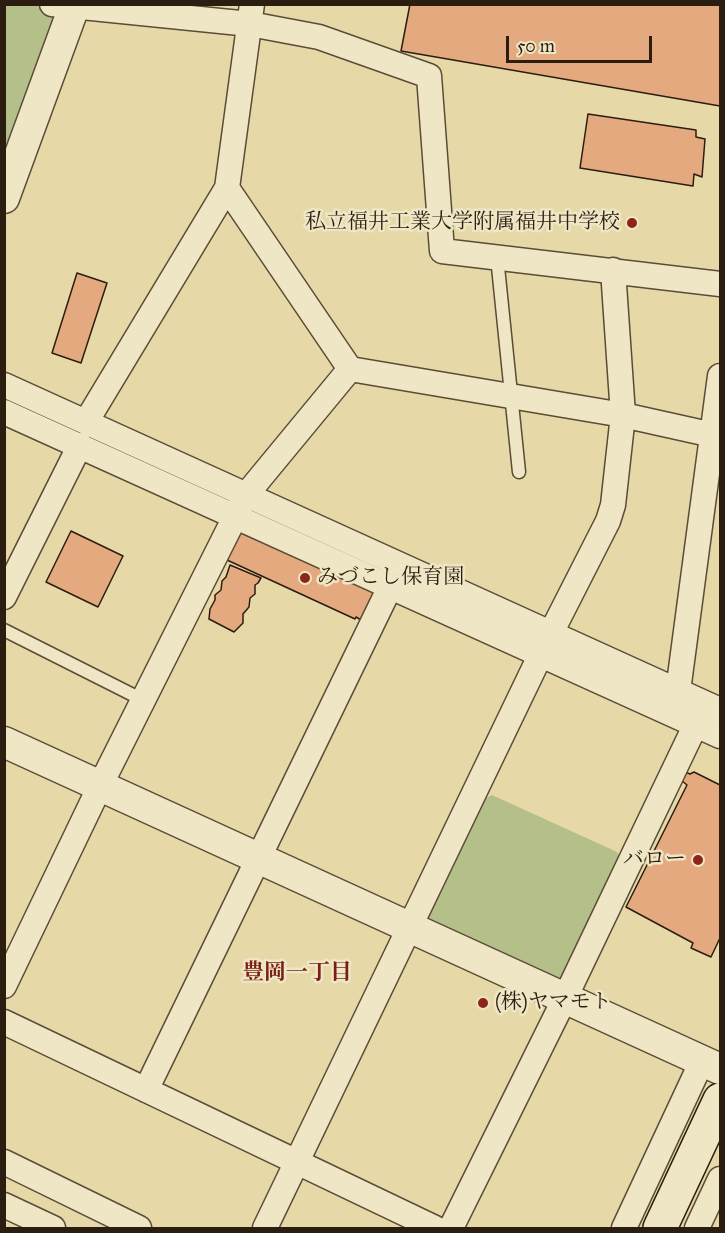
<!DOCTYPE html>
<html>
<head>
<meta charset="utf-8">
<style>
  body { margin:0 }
  #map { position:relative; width:725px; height:1233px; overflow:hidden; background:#e7d8a8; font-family:"IM FELL Great Primer",serif }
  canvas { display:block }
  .frame { position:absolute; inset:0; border:6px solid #2b1e10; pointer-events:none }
  .scale { position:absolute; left:506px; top:36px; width:146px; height:27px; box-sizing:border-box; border:3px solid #2b1e10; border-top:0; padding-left:8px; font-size:18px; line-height:21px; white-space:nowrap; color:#2b1e10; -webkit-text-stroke:4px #efe6c6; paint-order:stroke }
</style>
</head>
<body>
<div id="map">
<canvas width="725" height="1233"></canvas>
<div class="frame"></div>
<div class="scale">50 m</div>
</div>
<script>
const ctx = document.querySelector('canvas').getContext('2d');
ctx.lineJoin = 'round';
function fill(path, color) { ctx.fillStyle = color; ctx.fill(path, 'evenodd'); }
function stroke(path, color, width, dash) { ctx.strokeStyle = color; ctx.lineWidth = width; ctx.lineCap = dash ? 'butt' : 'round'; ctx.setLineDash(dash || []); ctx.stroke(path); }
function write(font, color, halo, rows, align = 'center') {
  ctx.font = font + ' "IM FELL Great Primer","Noto Serif JP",serif'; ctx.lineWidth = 5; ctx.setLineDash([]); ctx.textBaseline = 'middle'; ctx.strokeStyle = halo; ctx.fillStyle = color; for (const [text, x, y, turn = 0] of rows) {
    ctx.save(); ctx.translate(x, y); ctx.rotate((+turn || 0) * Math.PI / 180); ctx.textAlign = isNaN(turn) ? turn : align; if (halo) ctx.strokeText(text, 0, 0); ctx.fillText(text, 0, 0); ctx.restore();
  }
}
fill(new Path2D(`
  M52 4 74 7 5 184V5Z
  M492 795 617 852 622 861 567 977 557 981 429 923 427 915 483 800Z`), '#b4bf89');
const building = new Path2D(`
  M410 4H720V106L401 51Z
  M588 114 696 130V137L705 139 702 177 694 174 693 186 580 168Z
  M77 273 107 283 81 363 52 353Z
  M71 531 123 556 98 607 46 582Z
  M237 531 375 592 361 620 356 617 355 619 227 560 228 550Z
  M230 565 261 578 258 583 255 585V594L250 598 249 607 243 614V623L234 632 209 619 210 609 215 600V595L221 590 222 581 226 577Z
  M685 772 690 774 694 772 720 785V938L711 957 691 948 693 943 626 907 687 785 681 780Z`);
fill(building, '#e4a97e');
stroke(building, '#2b1e10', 1.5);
const service = new Path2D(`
  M497 257 519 472
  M4 630 143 700`);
const minor = new Path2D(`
  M52 4 250 24 319 37 429 76 442 251 720 284
  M227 188 350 369 623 415 713 435
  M4 385 720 710
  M4 412 720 736
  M86 422 227 188 252 4
  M4 597 80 445
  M678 691 720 376
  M4 986 100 786 246 495 350 369
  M4 1022 435 1228
  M146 1090 390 587
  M4 1162 139 1228
  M4 1205 53 1228
  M265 1228 551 633 608 521 613 505 623 415 613 270
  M451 1228 565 998 696 724
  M624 1228 702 1061
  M697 1228 720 1179`);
const tertiary = new Path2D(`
  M4 198 75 4
  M4 742 720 1069`);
const secondary = new Path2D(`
  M660 1228 720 1100`);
stroke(service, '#5a4c36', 15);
stroke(minor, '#5a4c36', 27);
stroke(tertiary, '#5a4c36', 33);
stroke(secondary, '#2b1e10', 36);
stroke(service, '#efe6c6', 12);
stroke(minor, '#efe6c6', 24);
stroke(tertiary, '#efe6c6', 30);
stroke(secondary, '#efe6c6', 33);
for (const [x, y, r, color] of [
  [632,223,6,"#8f2418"],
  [305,578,6,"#8f2418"],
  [698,860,6,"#8f2418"],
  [483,1003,6,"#8f2418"]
]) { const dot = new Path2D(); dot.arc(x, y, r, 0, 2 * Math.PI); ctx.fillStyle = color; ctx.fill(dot); stroke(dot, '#efe6c6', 2); }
write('21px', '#2b1e10', '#efe6c6', [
  ["私立福井工業大学附属福井中学校",620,223],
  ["みづこし保育園",317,578,"left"],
  ["バロー",686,860],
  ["(株)ヤマモト",495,1003,"left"]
], 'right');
write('bold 22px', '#7a1f14', '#efe6c6', [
  ["豊岡一丁目",297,974]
]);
</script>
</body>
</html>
